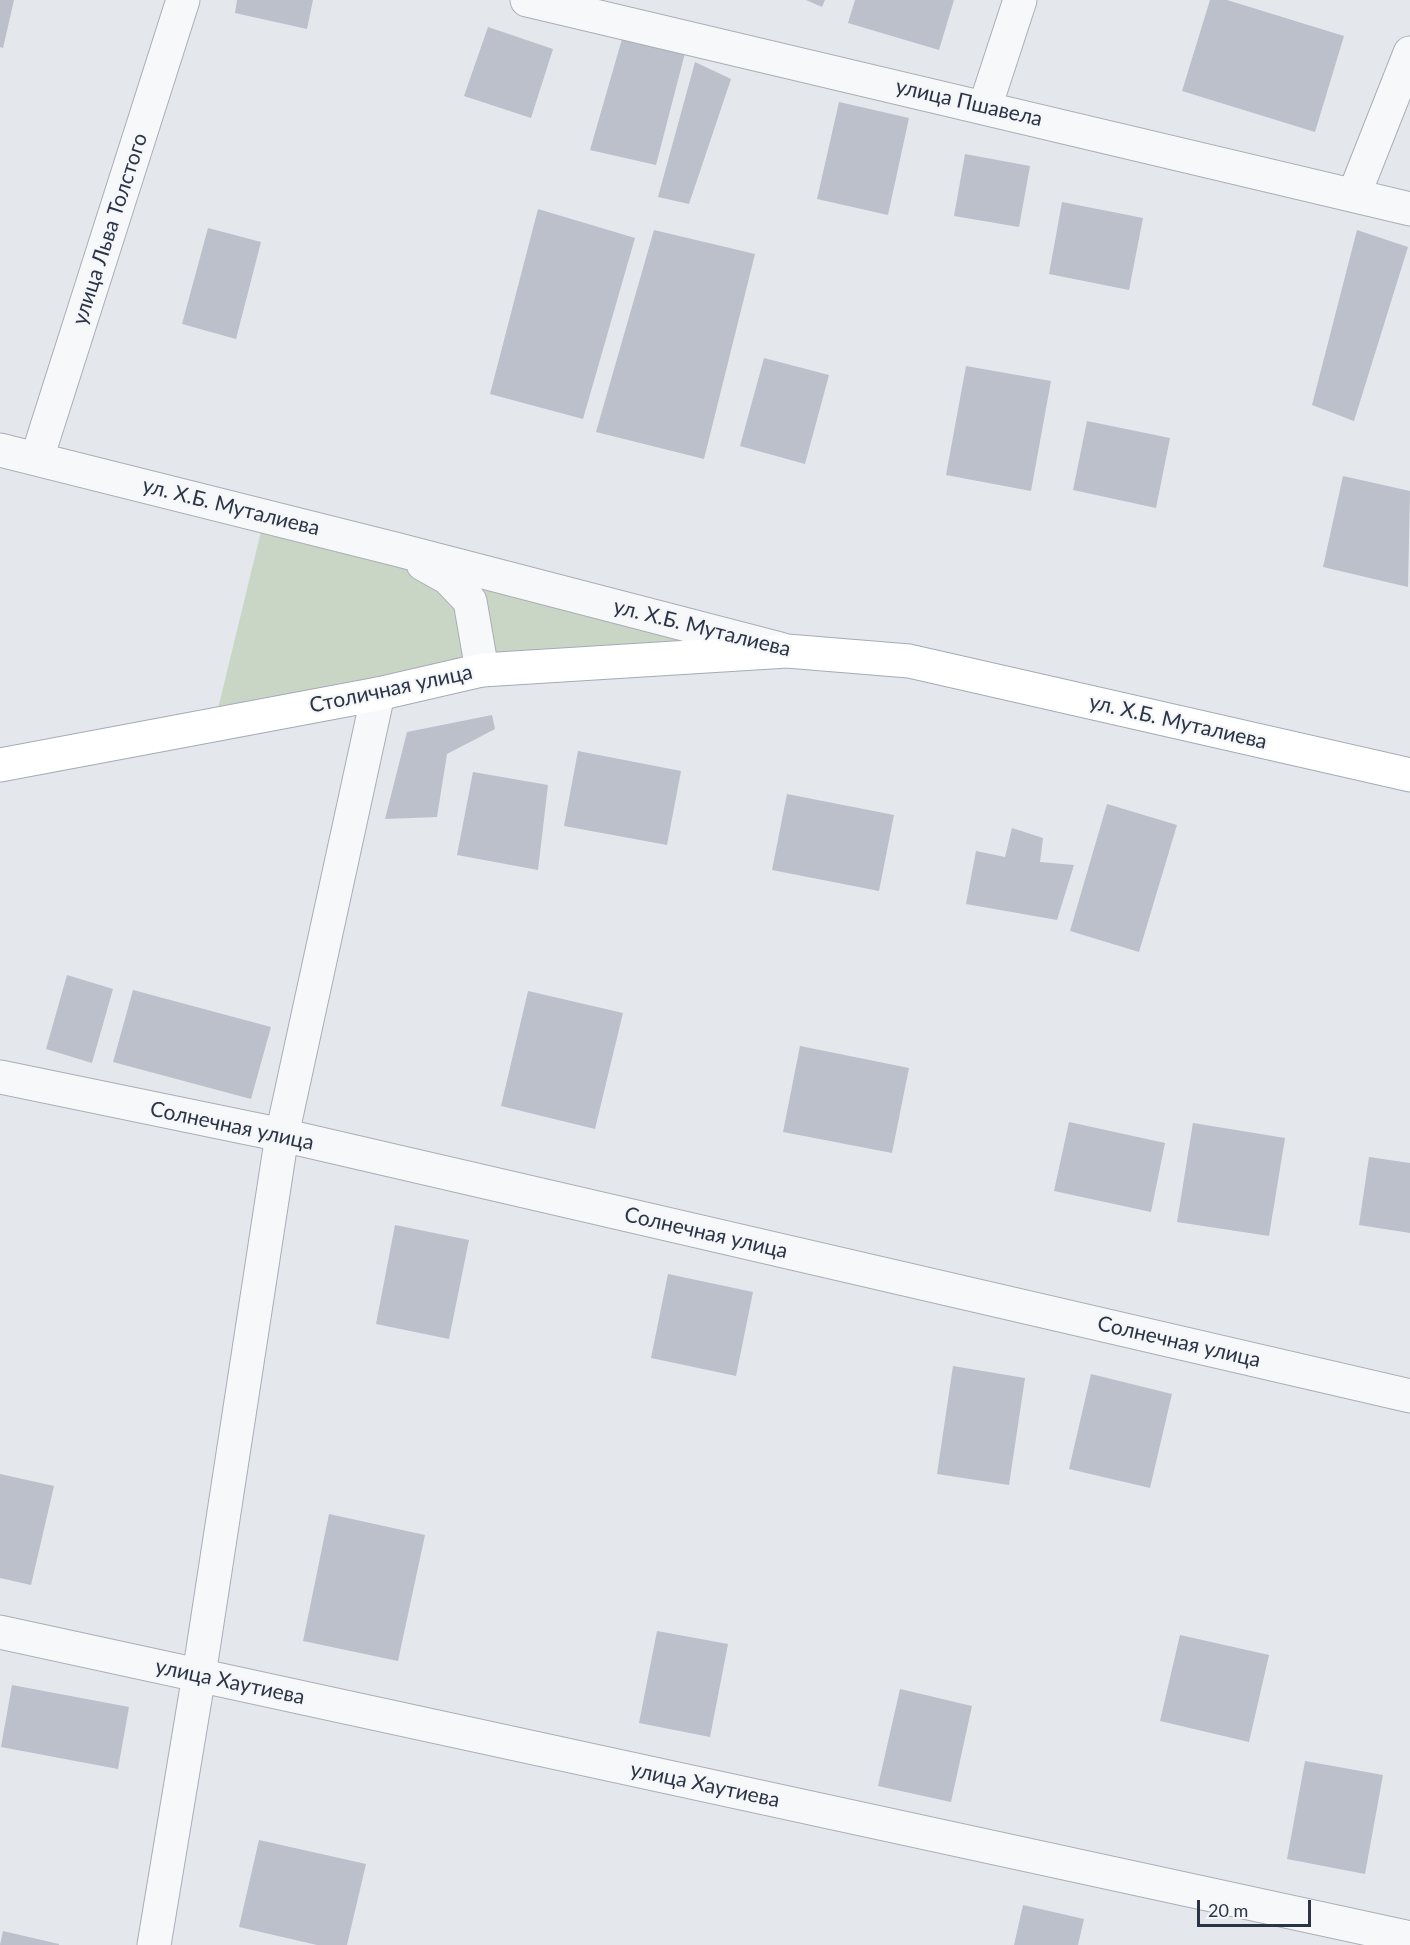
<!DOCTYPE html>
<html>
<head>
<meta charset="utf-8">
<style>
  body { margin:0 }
  #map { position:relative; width:1410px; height:1945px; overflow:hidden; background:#e4e7ec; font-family:Lato,sans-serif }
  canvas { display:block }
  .scale { position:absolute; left:1197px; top:1900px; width:114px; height:27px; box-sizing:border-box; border:3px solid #2b3445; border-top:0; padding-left:8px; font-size:18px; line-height:21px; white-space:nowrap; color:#2b3445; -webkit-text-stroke:4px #f4f6f9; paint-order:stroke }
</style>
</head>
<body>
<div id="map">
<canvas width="1410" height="1945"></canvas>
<div class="scale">20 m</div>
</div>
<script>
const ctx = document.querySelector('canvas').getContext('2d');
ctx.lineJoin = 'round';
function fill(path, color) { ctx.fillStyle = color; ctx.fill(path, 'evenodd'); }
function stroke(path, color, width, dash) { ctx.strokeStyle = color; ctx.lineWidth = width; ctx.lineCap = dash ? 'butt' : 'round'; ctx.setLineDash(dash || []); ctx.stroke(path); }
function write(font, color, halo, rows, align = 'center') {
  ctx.font = font + ' Lato,sans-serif'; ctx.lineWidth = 4.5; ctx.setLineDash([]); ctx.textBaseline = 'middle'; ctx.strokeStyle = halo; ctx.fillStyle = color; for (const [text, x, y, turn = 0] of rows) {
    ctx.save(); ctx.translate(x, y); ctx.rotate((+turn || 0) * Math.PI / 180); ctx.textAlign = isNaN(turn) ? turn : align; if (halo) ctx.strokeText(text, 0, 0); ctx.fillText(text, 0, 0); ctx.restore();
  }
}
fill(new Path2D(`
  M265 515 787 651 481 661 214 725Z`), '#c9d6c5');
fill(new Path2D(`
  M0 0H14L3 48 0 47Z
  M237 0H313L307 29 235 13Z
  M806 0H825L822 7Z
  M855 0H954L939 50 848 23Z
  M1210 0H1227L1344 36 1315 132 1182 91Z
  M488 27 553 49 531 118 464 96Z
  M622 39 685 53 656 165 590 150Z
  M695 62 731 79 689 204 658 197Z
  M839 102 909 118 888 215 817 199Z
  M965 154 1030 166 1019 227 954 216Z
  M1062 202 1143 218 1129 290 1049 274Z
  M538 209 635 238 583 419 490 394Z
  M208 228 261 242 236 339 182 324Z
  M654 230 755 254 704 459 596 432Z
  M1357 230 1408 247 1354 421 1312 405Z
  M764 358 829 375 805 464 740 446Z
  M966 366 1051 381 1031 491 946 475Z
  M1087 421 1170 438 1156 508 1073 490Z
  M1343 476 1410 491 1408 587 1323 567Z
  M492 715 495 729 447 754 437 817 385 819 407 732Z
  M578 751 681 771 667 845 564 826Z
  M473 772 548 785 538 870 457 855Z
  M787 794 894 815 879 891 772 870Z
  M1107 804 1177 825 1139 952 1070 931Z
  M1012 828 1043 838 1040 862 1074 865 1057 920 966 904 976 851 1005 857Z
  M67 975 113 989 92 1063 46 1049Z
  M133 990 271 1027 251 1099 113 1062Z
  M528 991 623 1013 595 1129 501 1106Z
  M800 1046 909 1068 892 1153 783 1132Z
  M1069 1122 1165 1143 1151 1212 1054 1191Z
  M1193 1123 1285 1138 1269 1236 1177 1222Z
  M1369 1157 1410 1163V1233L1359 1225Z
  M395 1225 469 1240 449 1339 376 1324Z
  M668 1274 753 1292 736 1376 651 1358Z
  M953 1366 1025 1378 1009 1485 937 1474Z
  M1091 1374 1172 1394 1150 1488 1069 1469Z
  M0 1474 54 1486 31 1585 0 1578Z
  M329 1514 425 1535 398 1661 303 1641Z
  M657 1631 728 1644 710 1737 639 1723Z
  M1180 1635 1269 1655 1249 1742 1160 1721Z
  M12 1685 129 1707 118 1769 1 1747Z
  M900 1689 972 1706 951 1802 878 1786Z
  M1305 1761 1383 1775 1365 1874 1287 1859Z
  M259 1840 366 1864 347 1945H317L239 1927Z
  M1023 1905 1084 1919 1078 1945H1014Z
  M3 1931 59 1944V1945H0Z`), '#bbc0ca');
const minor = new Path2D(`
  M527 0 1410 209
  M985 107 1020 0
  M1354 195 1410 53
  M37 458 183 0
  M0 1077 282 1135 1410 1396
  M0 1632 1410 1938
  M154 1945 199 1675 282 1135 378 694`);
const tertiary = new Path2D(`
  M0 450 395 549 780 649
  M423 564 448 578 470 601 482 670`);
const primary = new Path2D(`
  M0 765 378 694 482 670 787 651 909 661 1410 775`);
stroke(minor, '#a9aeb7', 35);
stroke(tertiary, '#a9aeb7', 35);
stroke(primary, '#a3abb8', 35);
stroke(minor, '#f7f8fa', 33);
stroke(tertiary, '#f7f8fa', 33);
stroke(primary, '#fff', 33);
write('21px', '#2b3445', '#f4f6f9', [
  ["улица Пшавела",969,103,13],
  ["улица Льва Толстого",110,229,-72],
  ["ул. Х.Б. Муталиева",231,507,14],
  ["ул. Х.Б. Муталиева",702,628,14],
  ["Столичная улица",391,689,-12],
  ["ул. Х.Б. Муталиева",1178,722,13],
  ["Солнечная улица",232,1126,12],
  ["Солнечная улица",706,1233,13],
  ["Солнечная улица",1179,1342,13],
  ["улица Хаутиева",230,1682,12],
  ["улица Хаутиева",705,1785,12]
]);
</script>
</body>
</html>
